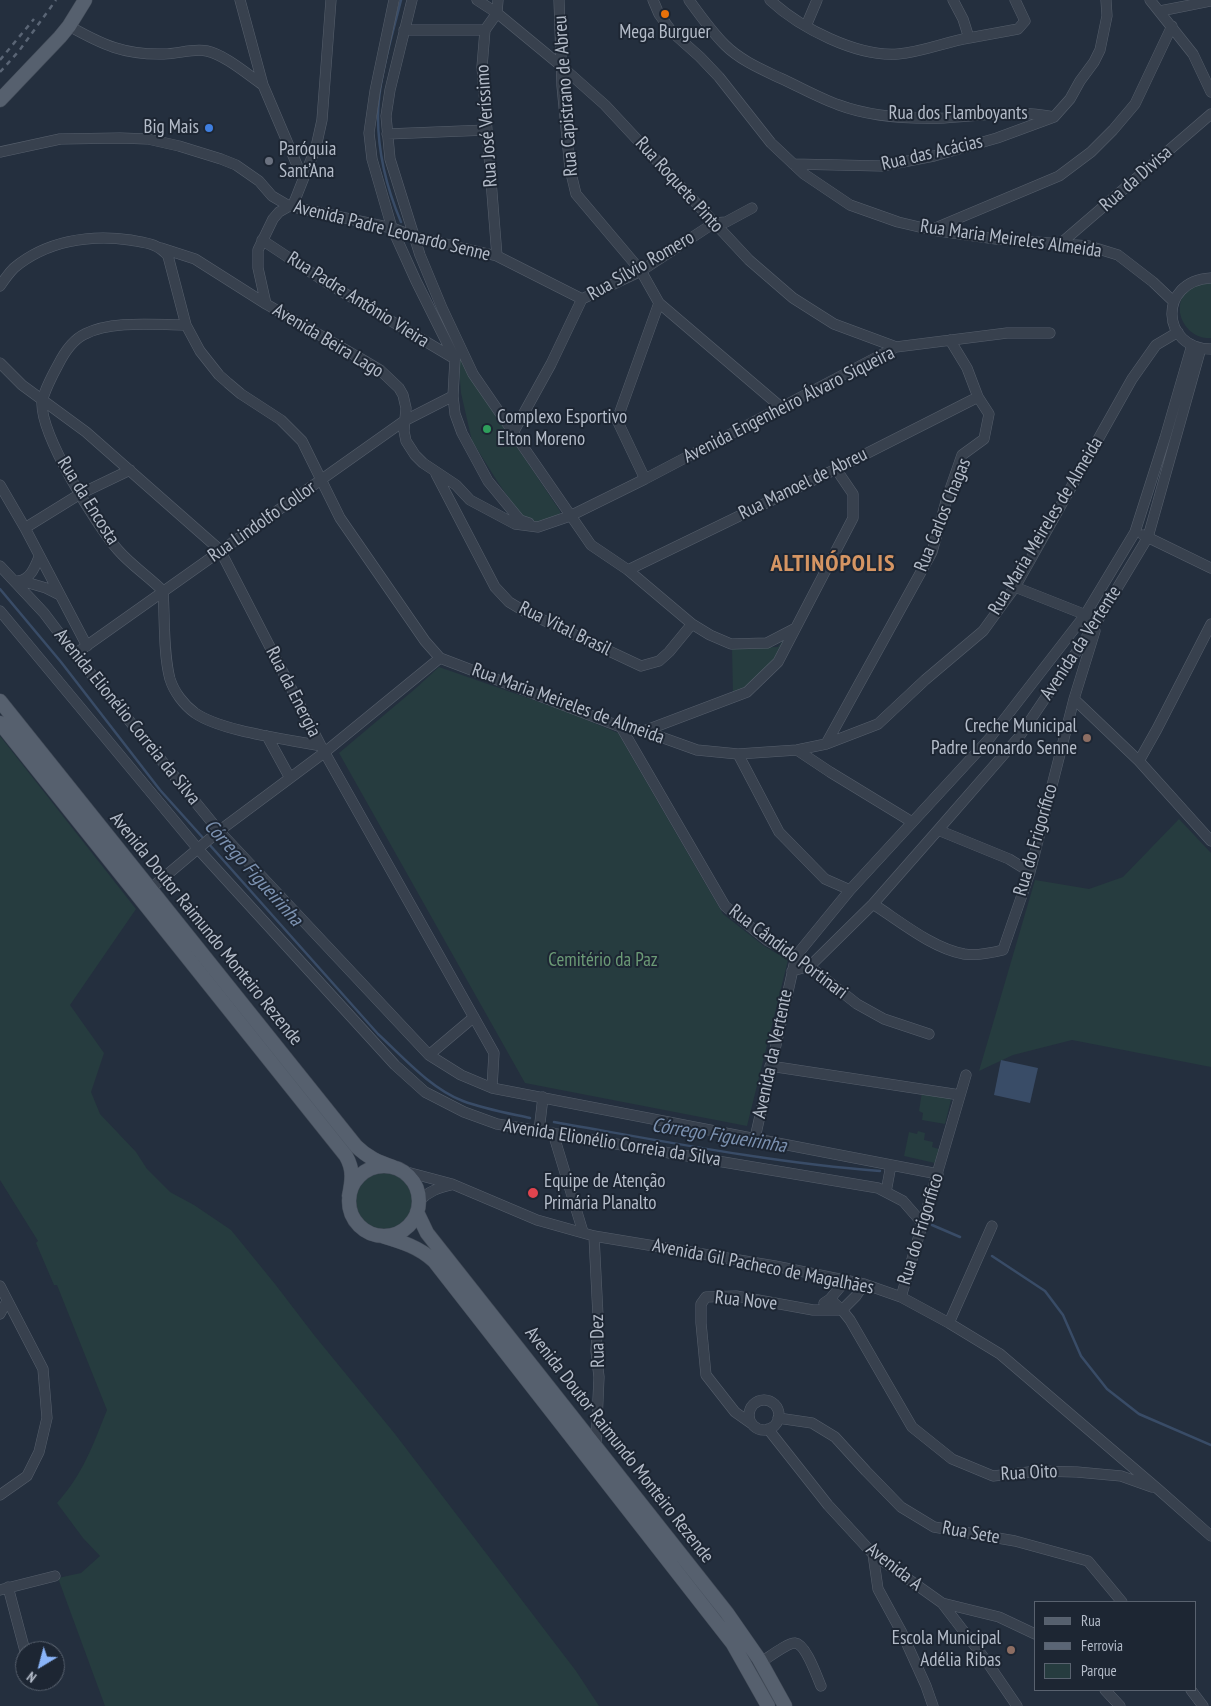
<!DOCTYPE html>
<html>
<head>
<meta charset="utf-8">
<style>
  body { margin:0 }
  #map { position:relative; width:1211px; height:1706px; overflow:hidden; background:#242f3e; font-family:"PT Sans Narrow",sans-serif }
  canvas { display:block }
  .legend { position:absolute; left:1034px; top:1601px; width:162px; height:90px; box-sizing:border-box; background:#1d2633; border:1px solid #59626f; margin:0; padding:6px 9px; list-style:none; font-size:15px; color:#b4bcc9 }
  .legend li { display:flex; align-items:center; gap:10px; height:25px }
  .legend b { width:25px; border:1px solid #59626f }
  .north { position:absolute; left:15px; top:1641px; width:50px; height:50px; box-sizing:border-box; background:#1d2633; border:1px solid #59626f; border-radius:50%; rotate:217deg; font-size:14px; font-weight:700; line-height:20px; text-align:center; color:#b4bcc9 }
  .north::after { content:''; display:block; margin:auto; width:18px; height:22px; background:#8ab4f8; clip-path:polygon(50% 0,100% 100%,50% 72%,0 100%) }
</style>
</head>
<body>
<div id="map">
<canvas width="1211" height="1706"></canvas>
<ul class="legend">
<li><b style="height:6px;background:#56606e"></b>Rua</li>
<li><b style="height:6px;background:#5a6575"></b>Ferrovia</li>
<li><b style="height:14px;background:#263c3f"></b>Parque</li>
</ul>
<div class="north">N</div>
</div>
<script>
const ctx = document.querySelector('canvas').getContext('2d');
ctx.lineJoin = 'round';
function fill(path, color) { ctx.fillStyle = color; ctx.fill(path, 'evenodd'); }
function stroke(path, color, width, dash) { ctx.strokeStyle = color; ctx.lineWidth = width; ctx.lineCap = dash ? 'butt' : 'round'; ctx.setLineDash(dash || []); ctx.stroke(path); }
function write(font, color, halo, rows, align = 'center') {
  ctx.font = font + ' "PT Sans Narrow",sans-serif'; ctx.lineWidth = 4; ctx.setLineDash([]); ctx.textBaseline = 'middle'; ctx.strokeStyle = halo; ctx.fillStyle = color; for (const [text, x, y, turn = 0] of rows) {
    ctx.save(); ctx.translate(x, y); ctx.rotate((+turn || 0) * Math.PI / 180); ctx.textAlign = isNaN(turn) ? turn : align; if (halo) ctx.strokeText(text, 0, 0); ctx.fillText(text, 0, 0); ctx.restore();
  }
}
fill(new Path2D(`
  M1211 283V338C1184 340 1167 303 1192 287 1197 284 1205 284 1211 283Z
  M458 355 470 377 560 511V515L536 523 523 518 499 484 472 441 461 393Z
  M785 638 775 661 745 688 733 695 732 648 778 647Z
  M439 667 565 711 618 733 723 914 764 946 788 960 747 1126 525 1083 339 753 415 689Z
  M0 736 136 909 70 1005 104 1053 91 1092 100 1114 136 1152 147 1169 170 1192 194 1205 231 1230 275 1284 314 1335 395 1434 576 1671 599 1706H105L58 1578 81 1573 100 1556 83 1538 57 1503C83 1474 93 1445 107 1410L57 1285H54L36 1243 38 1241 0 1180Z
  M1179 819 1211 853V1067L1072 1040 1013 1055 979 1071 1035 880 1089 889 1123 877Z
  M922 1092 952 1096 945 1124 922 1120 923 1113 919 1111Z
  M918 1131 925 1133 924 1140 933 1142 932 1147 939 1149 935 1163 904 1156 909 1132 917 1134Z
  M353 1201a31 31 0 1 1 62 0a31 31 0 1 1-62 0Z`), '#263c3f');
fill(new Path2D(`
  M1001 1060 1038 1068 1030 1103 994 1095Z`), '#394c67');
stroke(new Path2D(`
  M401 222C387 189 378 154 378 117 378 79 392 37 401 0
  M0 589 61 662 160 790 204 839
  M208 843 378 1034C403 1057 431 1089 463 1101 484 1109 507 1113 530 1118
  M554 1122C663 1141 771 1163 880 1171
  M932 1225 960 1237
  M992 1256 1045 1291 1063 1315 1081 1356 1107 1389 1139 1414 1211 1445`), '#394c67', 2.5);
const minor = new Path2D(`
  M240 0 263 85 303 179
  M331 0 322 120 316 147 295 200 293 204 279 212 273 219 258 250V268L266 304 365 361 380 370 399 388 403 395 406 408 404 431 406 441 415 455 423 463 456 485 470 500 515 524 538 527 570 516 645 479 896 347 1007 333H1050
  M394 0 375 91 369 133 372 159 392 228 416 281 455 359 453 396 455 414 462 433 488 481 520 520 529 523
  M412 0 390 90 386 116 390 159 420 255 442 308 473 374 591 545 628 570 692 624 710 635 731 644 767 643 794 629
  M477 0 497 13 560 65 605 105 749 260 793 298 834 324 896 347
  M559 0 562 86 570 169 576 194 641 271 659 303 782 408
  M653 0 659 14 672 32 700 57 719 77 771 143 804 174 850 205 898 222 932 230 996 239 1089 246 1118 255 1153 282 1174 302
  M689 0C699 14 713 33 725 45 740 60 761 69 780 78 800 87 819 98 839 105 871 117 910 119 944 118 981 116 1017 109 1054 117
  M770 0C800 28 857 57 898 54 923 52 945 42 969 38L963 19 953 0
  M1150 0 1193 54 1211 92
  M1160 11 1211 1
  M69 26C103 45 124 55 164 54 178 54 193 48 207 51 225 55 247 74 263 85
  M806 26 817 0
  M404 30H485
  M969 38 1018 29 1025 21 1015 0
  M387 134 487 130
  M0 152 60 139 120 138 148 139 179 146 221 159 236 165 259 181 272 196 289 206 392 228 416 237 497 256 582 299
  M793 164 882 166 934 156 997 138 1054 117 1070 99 1080 81 1094 62 1100 50 1107 16 1106 0
  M933 229 1059 176 1091 152 1113 130 1135 104 1172 26
  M262 240 324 281 455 359
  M1060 244 1211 114
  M161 248 195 259 266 304
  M497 256 482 67 485 30 497 13 498 0
  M1211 278C1157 281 1161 349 1211 349
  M0 286C4 280 9 273 14 268 46 241 90 234 130 240 146 243 157 243 168 256L186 325 200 351 219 375 228 383 241 394 281 420 302 441 340 518 425 641 440 658 621 727 644 731 697 750 738 754 797 750 826 744 878 724 925 680 983 631 1015 587 1132 379 1156 345 1178 332
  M186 325C156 325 112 320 85 334 72 340 64 353 58 365 53 374 43 394 42 403 41 436 96 525 118 550 131 565 149 577 163 591 165 618 163 653 170 679 174 692 184 705 195 713 223 732 287 739 321 746
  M0 363 22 385 86 432 220 550 321 746 494 1053 492 1088
  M514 431 551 364 582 299 641 271 714 223 726 222 752 208
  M436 474 495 587 509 602 524 611 641 666 659 661 669 652 692 624
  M645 479 617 420 659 303
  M0 485 25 528 87 646
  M25 528 80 494 130 470
  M1143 535 1211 568
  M0 566 44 613 75 654 219 831 429 1055 461 1075 492 1088 938 1174
  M628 570 836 469 978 397
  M18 581C30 580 35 567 39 557
  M22 581 46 588 60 595
  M1015 587 1091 617
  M0 611 198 849 395 1065 425 1092 464 1112 497 1124 878 1188 903 1201 923 1224
  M75 654 404 421 453 396
  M1074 699 1139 761 1211 841
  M621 727 725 906 768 941 796 956 857 1004 884 1019 929 1034
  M644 731 747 692 778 662 853 518V494L836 469
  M267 736 290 778
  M826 744 932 552 947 498 962 455 984 439 989 414 978 397 967 368 950 340
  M797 750 830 772 912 822
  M738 754 779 832 825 879 850 890
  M1139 761 1157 729 1211 624
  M938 830 1009 859 1030 872
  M150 889 219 831 325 752 440 658
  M873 904C901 922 932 948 964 954 977 956 991 953 1003 950L1030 872 1074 699 1095 631
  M792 971 810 966 873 904 938 830 1019 737 1098 620 1148 537 1201 348
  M429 1055 474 1017
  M770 1066 960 1095
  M539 1131 543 1097
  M553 1133 583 1232
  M755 1138 796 956 850 890 989 739 1085 615 1135 532 1165 438 1192 345
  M403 1171 452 1184 537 1220 594 1236 775 1266 864 1284 901 1297 949 1323 1000 1354 1159 1490 1211 1536
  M886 1192 891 1165
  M419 1201C429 1191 438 1188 451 1185
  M594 1236 598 1316 596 1351 599 1377 596 1445
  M0 1286 43 1369 47 1418 39 1452 27 1476 0 1495
  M901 1297 966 1075
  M830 1299 842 1310 850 1320 912 1427 952 1459 993 1476 1038 1471 1077 1472 1121 1476 1152 1487
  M824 1303 830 1299 846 1280
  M0 1314 7 1301
  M949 1323 992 1226
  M749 1415a15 15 0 1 1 30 0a15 15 0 1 1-30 0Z
  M778 1418 812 1423 835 1437 866 1471 901 1507 934 1527 1015 1541 1088 1561 1122 1602
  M752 1424 735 1412 706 1375 701 1323V1304L706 1297 736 1296 813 1310H842L856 1296 864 1284
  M768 1429 828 1505 873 1554 942 1603 985 1659 1017 1706
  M873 1554 878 1589 902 1633 926 1686 933 1706
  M8 1587 25 1651
  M0 1590 55 1576
  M942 1603 999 1617 1035 1634
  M761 1662C768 1658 787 1643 795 1643 806 1644 817 1677 821 1686
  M1105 1690 1120 1706
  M1191 1690 1203 1706`);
const major = new Path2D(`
  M0 100 60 37 69 26 85 0
  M0 701 356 1146C367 1157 378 1162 393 1167
  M0 723 346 1156C354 1170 352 1181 349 1196
  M349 1201a35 35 0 1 1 70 0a35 35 0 1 1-70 0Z
  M417 1212 427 1233 727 1613 759 1659 785 1706
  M382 1236C402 1242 419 1247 434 1261L733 1644 768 1706`);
stroke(minor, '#565f6c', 11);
stroke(major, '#414a57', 15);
stroke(minor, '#38414e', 10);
stroke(major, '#56606e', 14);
stroke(new Path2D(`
  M0 60 34 19
  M0 72 19 51 56 0`), '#5a6575', 2.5, [5, 5]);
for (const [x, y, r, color] of [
  [665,14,5,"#e8710a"],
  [209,128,5,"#3f7fe0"],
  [269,161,5,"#6b7280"],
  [487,429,5,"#2e9e5b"],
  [1087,738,5,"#8d6e63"],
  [533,1193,6,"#e0444e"],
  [1011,1650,5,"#8d6e63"]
]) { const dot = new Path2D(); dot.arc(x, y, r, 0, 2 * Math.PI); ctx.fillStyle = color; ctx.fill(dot); stroke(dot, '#1d2633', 2); }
write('19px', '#b4bcc9', '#1d2633', [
  ["Mega Burguer",665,33,"center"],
  ["Big Mais",199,128],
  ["Paróquia",279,150,"left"],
  ["Sant’Ana",279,172,"left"],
  ["Complexo Esportivo",497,418,"left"],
  ["Elton Moreno",497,440,"left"],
  ["Creche Municipal",1077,727],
  ["Padre Leonardo Senne",1077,749],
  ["Equipe de Atenção",544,1182,"left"],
  ["Primária Planalto",544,1204,"left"],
  ["Escola Municipal",1001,1639],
  ["Adélia Ribas",1001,1661]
], 'right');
write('19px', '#b4bcc9', '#1d2633', [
  ["Rua Capistrano de Abreu",566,96,-94],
  ["Rua dos Flamboyants",958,114],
  ["Rua José Veríssimo",487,126,-94],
  ["Rua das Acácias",932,153,-13],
  ["Rua da Divisa",1136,179,-41],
  ["Rua Roquete Pinto",679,185,48],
  ["Avenida Padre Leonardo Senne",392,231,14],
  ["Rua Maria Meireles Almeida",1011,239,8],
  ["Rua Sílvio Romero",641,266,-30],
  ["Rua Padre Antônio Vieira",358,300,32],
  ["Avenida Beira Lago",328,341,31],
  ["Avenida Engenheiro Álvaro Siqueira",789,405,-27],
  ["Rua Manoel de Abreu",803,484,-26],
  ["Rua da Encosta",88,501,58],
  ["Rua Carlos Chagas",943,515,-68],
  ["Rua Lindolfo Collor",262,522,-35],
  ["Rua Maria Meireles de Almeida",1046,526,-59],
  ["Rua Vital Brasil",565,629,26],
  ["Avenida da Vertente",1081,643,-57],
  ["Rua da Energia",293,692,63],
  ["Rua Maria Meireles de Almeida",568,704,20],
  ["Avenida Elionélio Correia da Silva",127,717,51],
  ["Rua do Frigorífico",1036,840,-74],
  ["Avenida Doutor Raimundo Monteiro Rezende",206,929,51],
  ["Rua Cândido Portinari",788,952,37],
  ["Avenida da Vertente",773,1054,-78],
  ["Avenida Elionélio Correia da Silva",612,1143,9],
  ["Rua do Frigorífico",921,1229,-73],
  ["Avenida Gil Pacheco de Magalhães",763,1267,11],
  ["Rua Nove",746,1301,6],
  ["Rua Dez",598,1341,-91],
  ["Avenida Doutor Raimundo Monteiro Rezende",619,1445,52],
  ["Rua Oito",1029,1473,-3],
  ["Rua Sete",971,1533,10],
  ["Avenida A",894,1567,38]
]);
write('19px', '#6b9a76', '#1d2633', [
  ["Cemitério da Paz",603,961]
]);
write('italic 20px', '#7c92b1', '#1d2633', [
  ["Córrego Figueirinha",253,873,48],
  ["Córrego Figueirinha",719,1136,9]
]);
ctx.letterSpacing = '1px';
write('bold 24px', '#d59563', '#1d2633', [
  ["ALTINÓPOLIS",833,564]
]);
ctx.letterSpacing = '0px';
</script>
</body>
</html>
